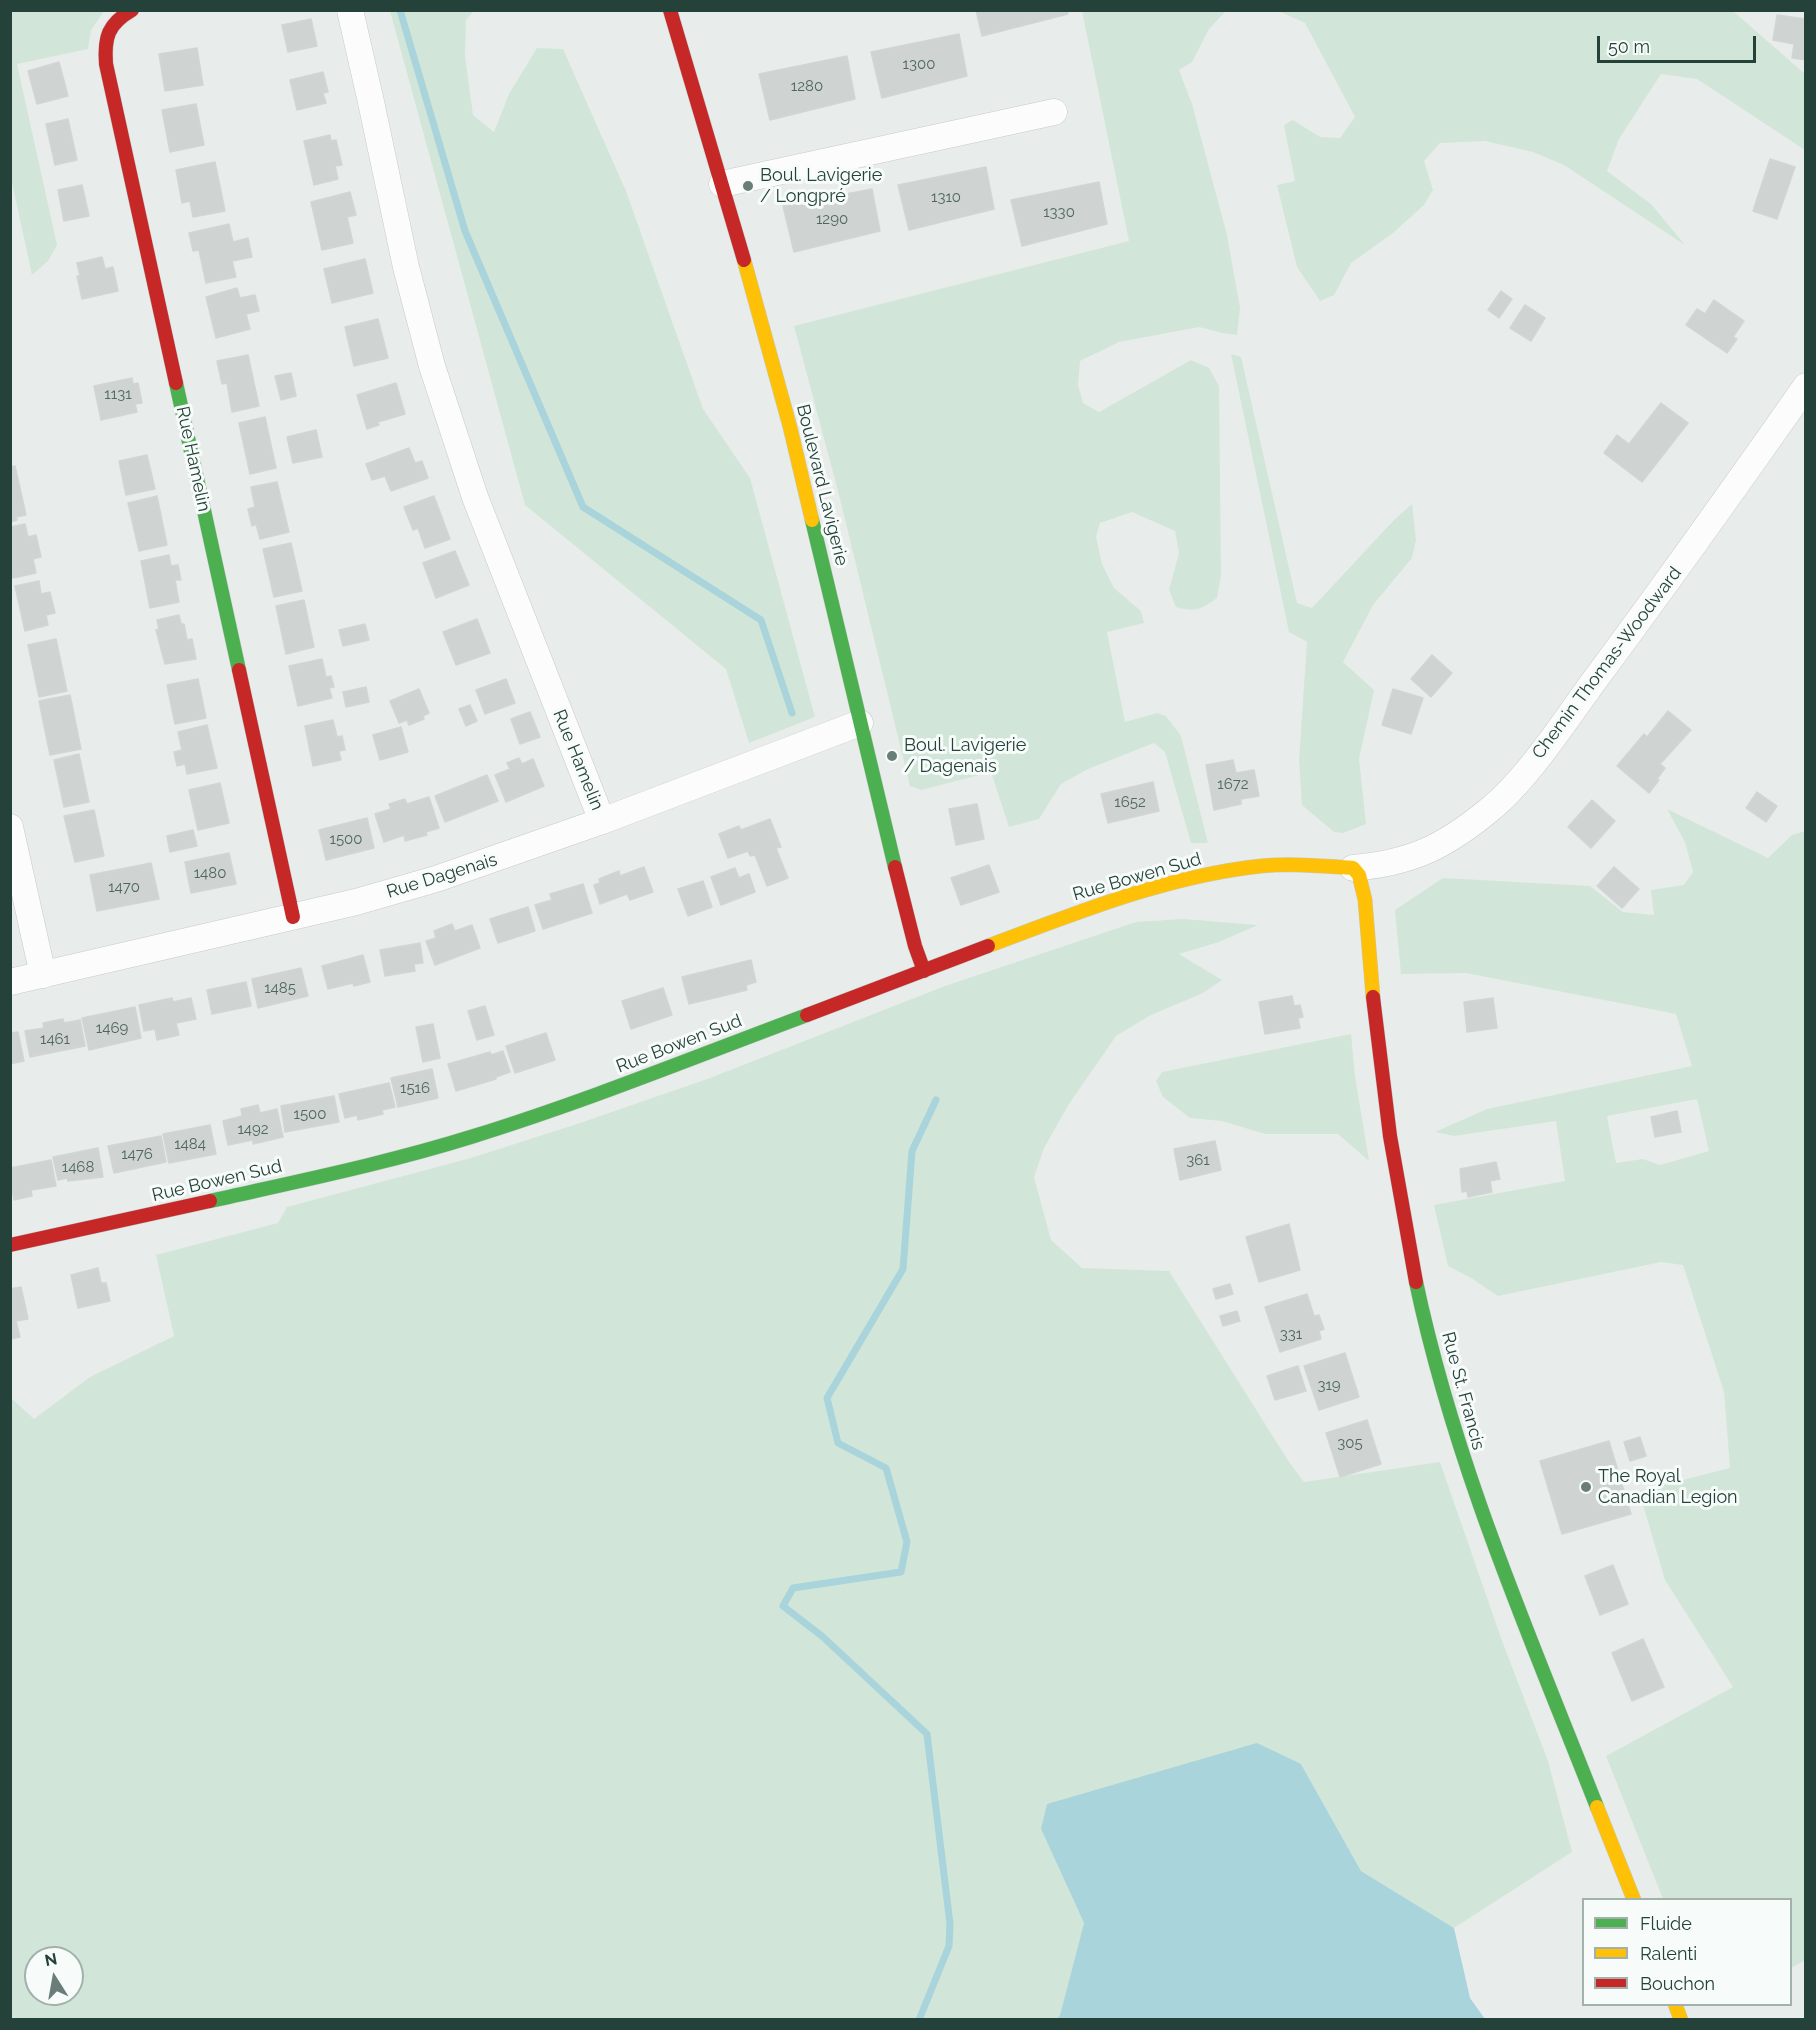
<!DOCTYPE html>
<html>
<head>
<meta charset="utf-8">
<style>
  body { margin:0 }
  #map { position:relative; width:1816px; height:2030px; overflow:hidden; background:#e8edeb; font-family:Raleway,sans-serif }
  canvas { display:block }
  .frame { position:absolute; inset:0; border:12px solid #24423a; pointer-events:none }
  .legend { position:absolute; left:1582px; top:1898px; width:210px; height:108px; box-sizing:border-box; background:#f7fbf9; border:2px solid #a3b1ad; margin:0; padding:8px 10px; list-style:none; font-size:18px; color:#24423a }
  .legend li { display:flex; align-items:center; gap:12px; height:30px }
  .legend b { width:30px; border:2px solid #a3b1ad }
  .north { position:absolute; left:24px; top:1946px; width:60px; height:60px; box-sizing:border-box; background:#f7fbf9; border:2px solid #a3b1ad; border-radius:50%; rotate:349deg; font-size:16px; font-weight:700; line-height:24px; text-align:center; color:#24423a }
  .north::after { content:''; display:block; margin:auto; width:21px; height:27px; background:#697e78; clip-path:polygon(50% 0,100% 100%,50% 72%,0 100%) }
  .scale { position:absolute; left:1597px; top:36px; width:159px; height:27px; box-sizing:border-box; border:3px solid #24423a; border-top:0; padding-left:8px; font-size:18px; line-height:21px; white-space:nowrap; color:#24423a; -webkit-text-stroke:4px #f7fbf9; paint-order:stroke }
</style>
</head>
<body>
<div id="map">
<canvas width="1816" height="2030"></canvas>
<div class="frame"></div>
<ul class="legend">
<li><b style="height:8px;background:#4caf50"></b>Fluide</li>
<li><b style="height:8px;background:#ffc107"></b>Ralenti</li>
<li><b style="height:8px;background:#c62828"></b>Bouchon</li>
</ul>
<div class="north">N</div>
<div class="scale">50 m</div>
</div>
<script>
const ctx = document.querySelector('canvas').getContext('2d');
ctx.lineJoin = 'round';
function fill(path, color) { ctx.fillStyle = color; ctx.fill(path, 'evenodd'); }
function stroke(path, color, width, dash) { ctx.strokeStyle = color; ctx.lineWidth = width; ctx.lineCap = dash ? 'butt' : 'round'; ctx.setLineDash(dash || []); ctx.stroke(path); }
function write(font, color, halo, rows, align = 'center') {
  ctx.font = font + ' Raleway,sans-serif'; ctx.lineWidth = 6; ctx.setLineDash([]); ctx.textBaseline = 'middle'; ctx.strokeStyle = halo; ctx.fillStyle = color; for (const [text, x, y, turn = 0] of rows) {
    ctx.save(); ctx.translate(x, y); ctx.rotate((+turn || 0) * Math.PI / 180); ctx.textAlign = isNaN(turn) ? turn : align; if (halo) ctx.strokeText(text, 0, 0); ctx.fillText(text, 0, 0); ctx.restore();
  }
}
fill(new Path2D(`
  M10 11H104L91 30 88 49 17 64 57 245 48 261 32 275 11 178Z
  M390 11H474L466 20 465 56 473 115 494 132 509 94 537 48 563 49 626 191 703 409 750 478 815 717 749 743 726 669 525 505Z
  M1082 11H1226L1209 29 1192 62 1179 70 1192 104 1227 235 1240 308 1237 335 1222 333 1199 327 1119 342 1080 361 1078 385 1083 403 1099 412 1191 360 1209 368 1219 386 1221 576 1217 598C1201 609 1196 613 1176 607L1169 590 1179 553 1175 531 1132 512 1100 523 1096 537 1102 564 1114 588 1141 611 1144 623 1107 632 1125 722 1157 713 1166 716 1181 736 1208 843H1191L1165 752 1154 743 1088 769 1061 784 1039 819 1009 827 991 772 921 790 910 786 838 491 794 326 1129 241Z
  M1279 11H1733L1805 74V150L1697 79 1661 74 1619 139 1607 171 1652 205 1685 245 1564 165 1533 152 1485 141 1440 143 1424 161 1433 190 1424 205 1393 233 1351 263 1334 295 1320 301 1297 267 1277 185 1295 181 1284 125 1293 120 1320 137 1340 138 1355 117 1305 23Z
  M1231 354 1241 357 1297 603 1312 608 1394 520 1412 504 1416 540 1412 558 1373 605 1343 662 1374 690 1359 759 1366 824 1343 833 1334 832 1302 805 1299 760 1307 642 1289 632Z
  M1667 809 1768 858 1792 835 1805 831 1806 1960 1791 1968 1790 1900 1663 1899 1606 1756 1733 1687 1665 1580 1639 1491 1730 1468 1724 1392 1683 1265 1661 1262 1498 1296 1471 1278 1448 1266 1434 1205 1565 1181 1556 1121 1454 1136 1435 1132 1487 1109 1692 1066 1676 1014 1466 973 1401 974 1395 910 1443 878 1590 886 1623 912 1654 915 1651 890 1684 885 1693 872 1685 842ZM1697 1099 1709 1151 1660 1165 1643 1159 1616 1163 1607 1116Z
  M1183 919 1258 925 1219 942 1179 954 1222 980 1203 993 1151 1015 1116 1036 1069 1104 1044 1148 1034 1177 1051 1240 1082 1268 1169 1271 1289 1462 1304 1482 1440 1462 1501 1638 1548 1761 1572 1852 1454 1928 1361 1871 1301 1764 1041 1829 1084 1923 1060 2015 1057 2019H11L10 1397 34 1419 90 1377 174 1336 156 1255 278 1223 287 1207 471 1158 580 1123 710 1078 945 986 1136 922ZM36 1958H72V1994H36Z
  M1351 1034 1355 1076 1369 1161 1338 1134H1265L1222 1121 1190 1118 1163 1097 1156 1081 1162 1072Z`), '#d1e6d8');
fill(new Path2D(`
  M1257 1743 1301 1764 1361 1871 1454 1928 1470 1998 1485 2019H1057L1060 2015 1084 1923 1041 1829 1047 1804Z`), '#a9d4db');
stroke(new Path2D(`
  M400 10 465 231 583 507 761 620 792 713
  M919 2020 949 1946 950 1924 927 1734 823 1637 783 1606 793 1588 901 1572 907 1542 886 1468 838 1443 827 1398 903 1269 912 1151 936 1100`), '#a9d4db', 7);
const building = new Path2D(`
  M976 10H1067L1068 14 982 36Z
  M1777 15 1806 19V60L1792 58 1794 44 1773 40Z
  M311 19 317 46 288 52 282 25Z
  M959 34 967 76 882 98 871 52Z
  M197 48 203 85 165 91 159 54Z
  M847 56 855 99 770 120 759 74Z
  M59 62 68 96 37 104 28 71Z
  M323 72 328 92 323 93 326 103 297 110 290 80Z
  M196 104 204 145 170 152 162 110Z
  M68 119 77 160 55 165 46 124Z
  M330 135 331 141 336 140 342 165 335 166 338 179 314 185 304 141Z
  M1770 159 1795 167 1777 219 1753 211Z
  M215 162 225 211 193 217 190 201 182 203 176 170Z
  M986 167 994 209 909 230 898 185Z
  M1099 182 1107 224 1022 246 1011 200Z
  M82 185 89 216 64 221 58 190Z
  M872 189 880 231 794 252 783 206Z
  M350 192 356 215 347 217 353 243 322 250 311 202Z
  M229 224 233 242 248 238 252 257 232 261 236 277 206 283 199 250 193 251 189 233Z
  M102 257 105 269 113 267 118 291 82 299 77 276H80L77 263Z
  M365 259 373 293 332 303 324 269Z
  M237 288 240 298 255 295 259 311 246 314 250 329 216 338 206 297Z
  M1501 291 1512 299 1499 318 1488 310Z
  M1714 300 1744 321 1733 337 1737 339 1727 353 1686 325 1697 309 1705 314Z
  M1525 305 1545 318 1531 341 1510 328Z
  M378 319 388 358 354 366 345 327Z
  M248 355 259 406 232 412 227 383 222 384 217 361Z
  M291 373 296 396 281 400 275 376Z
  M132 378 133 384 138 383 142 403 135 404 137 412 101 420 94 386Z
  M396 383 405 414 378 422 379 425 367 429 357 395Z
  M1661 403 1688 423 1642 482 1604 453 1617 435 1629 444Z
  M265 417 276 468 250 474 239 423Z
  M316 430 322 457 293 463 287 437Z
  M409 448 415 463 422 461 428 478 391 491 385 476 372 480 366 464Z
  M147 455 155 489 126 495 119 461Z
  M15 466 26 515 16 517 17 520 10 522V467Z
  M277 482 289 532 260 539 256 524 252 526 248 509 255 507 251 487Z
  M157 496 167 545 139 551 128 503Z
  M434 496 450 539 425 548 418 528 413 530 404 507Z
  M25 524 28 537 36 535 41 557 33 559 36 573 13 578 10 568V527Z
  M291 543 302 591 274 597 263 549Z
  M455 551 469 585 436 598 423 563Z
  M169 555 171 566 178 565 181 580H175L179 602 150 608 141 561Z
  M39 581 41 594 50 592 55 613 46 615 48 625 25 631 15 586Z
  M304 600 314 647 286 654 276 606Z
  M179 615 181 624H184L187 640 192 639 196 659 165 664 156 630 159 629 157 620Z
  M477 619 490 653 456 665 443 632Z
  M365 624 369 640 343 646 339 630Z
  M56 639 67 691 39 697 28 645Z
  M1432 655 1452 673 1431 697 1411 679Z
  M322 659 326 677 331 676 334 687 329 688 332 698 298 706 289 666Z
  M198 679 206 718 175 724 167 685Z
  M506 679 515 703 485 714 476 690Z
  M366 687 369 702 346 707 343 692Z
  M419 689 429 713 423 716 424 719 409 725 407 720 399 723 390 701Z
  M1393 689 1423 698 1411 734 1382 725Z
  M70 695 81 749 50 755 39 701Z
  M470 705 477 721 466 726 459 709Z
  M1668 711 1691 730 1660 764 1665 768 1657 779 1659 780 1649 793 1617 766 1644 734 1647 737Z
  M530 712 540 737 520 744 511 719Z
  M333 720 337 737 342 736 345 750 339 751 341 760 313 766 305 726Z
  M207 725 217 768 187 774 185 764 177 766 174 752 182 750 178 732Z
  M401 727 408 752 380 760 373 735Z
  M79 754 89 802 64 807 54 760Z
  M519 758 522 764 533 759 544 786 506 802 495 775 510 769 507 763Z
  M1233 760 1236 773 1254 770 1259 796 1241 799V804L1214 810 1206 765Z
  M487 775 498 801 445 822 435 796Z
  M1153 782 1159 811 1108 823 1101 794Z
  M220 783 229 823 198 830 189 790Z
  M1757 792 1777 806 1766 822 1746 808Z
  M429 797 439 828 426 832 427 835 405 841 404 835 384 842 375 814 391 809 389 804 405 799 407 804Z
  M1592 800 1615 821 1591 848 1568 827Z
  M977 804 984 839 956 845 949 809Z
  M94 810 104 856 75 862 64 816Z
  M367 818 374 848 326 860 319 830Z
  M770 819 781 847 776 848 788 878 767 886 755 855 750 856 748 851 728 858 719 834 739 826 741 830Z
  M193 830 197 846 170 852 167 836Z
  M229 853 236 884 191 893 185 862Z
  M151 863 159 899 97 911 90 875Z
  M989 865 999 892 961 905 951 878Z
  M644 867 653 892 630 900 627 894 600 904 594 885 600 883 599 879 619 871 620 876Z
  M1614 867 1639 889 1622 908 1597 886Z
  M735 868 739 878 749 874 755 892 721 905 711 877Z
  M703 881 712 907 688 916 678 889Z
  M583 884 592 913 543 929 535 905 552 900 550 894Z
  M528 907 535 931 498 943 490 919Z
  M452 924 455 931 472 925 480 948 435 965 426 941 436 938 434 931Z
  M420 943 423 963 414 964 415 971 385 976 380 950Z
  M363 955 370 982 354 986 353 983 328 989 322 966Z
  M751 960 756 982 746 985 747 990 689 1004 682 977Z
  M301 968 308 996 258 1008 252 979Z
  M246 982 251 1006 212 1014 207 990Z
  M663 988 672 1015 631 1029 622 1001Z
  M1292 996 1294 1006 1300 1005 1303 1017 1298 1018 1300 1028 1265 1034 1259 1002Z
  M172 998 173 1002 191 998 196 1019 176 1023 179 1035 157 1040 155 1029 144 1031 139 1005Z
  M1493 998 1497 1028 1467 1032 1464 1002Z
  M485 1006 494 1035 477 1040 468 1011Z
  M135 1007 141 1038 89 1050 82 1018Z
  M63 1019 64 1023 80 1020 85 1046 30 1057 25 1031 44 1028 43 1023Z
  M433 1024 440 1058 423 1062 416 1027Z
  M18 1032 24 1061 10 1064V1033Z
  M546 1033 555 1060 515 1073 506 1046Z
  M503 1051 510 1072 496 1077V1079L456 1091 448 1064 490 1052 491 1055Z
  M432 1069 438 1098 398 1107 391 1078Z
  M389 1083 395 1107 382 1110 383 1114 358 1120 357 1115 345 1118 339 1094Z
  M334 1096 339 1122 285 1132 281 1106Z
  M258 1105 260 1113 277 1109 283 1137 253 1144V1140L228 1145 223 1121 242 1116 241 1109Z
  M1677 1111 1681 1132 1655 1137 1651 1117Z
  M210 1125 216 1154 169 1163 163 1134Z
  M161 1136 166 1162 114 1173 108 1146Z
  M1215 1141 1221 1170 1180 1180 1174 1149Z
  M98 1148 103 1177 68 1181 67 1178 58 1180 53 1157Z
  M51 1160 56 1186 31 1190 32 1196 14 1200 13 1194H10V1168Z
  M1496 1162 1500 1179 1490 1181 1492 1192 1468 1197 1467 1191 1462 1192 1460 1169Z
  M1289 1224 1300 1270 1259 1282 1246 1237Z
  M98 1268 101 1283H106L110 1301 78 1308 71 1275Z
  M1230 1284 1233 1294 1216 1299 1213 1289Z
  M21 1287 28 1319 16 1321 20 1337 10 1339V1289Z
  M1307 1294 1314 1316 1319 1315 1324 1329 1319 1331 1321 1339 1280 1352 1265 1307Z
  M1237 1311 1240 1321 1223 1326 1220 1316Z
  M1345 1353 1359 1397 1319 1410 1304 1366Z
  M1298 1366 1306 1391 1275 1400 1267 1376Z
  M1367 1420 1381 1464 1340 1477 1326 1433Z
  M1640 1437 1646 1456 1630 1461 1624 1442Z
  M1609 1441 1631 1514 1562 1534 1540 1461Z
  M1613 1565 1628 1604 1600 1615 1585 1576Z
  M1643 1639 1664 1687 1632 1701 1612 1653Z`);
fill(building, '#cfd4d2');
stroke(building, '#d1d6d4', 1.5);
const street = new Path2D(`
  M350 10 371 102 406 267 432 366 475 497 602 821
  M722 184 1054 112
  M10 827 43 975
  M1353 868C1411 863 1444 847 1488 811 1527 780 1564 722 1594 681 1666 584 1736 486 1806 386
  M10 982 356 902 436 879 602 821 860 723`);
const fast = new Path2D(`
  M176 383 239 670
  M812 520 895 867
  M210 1201C299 1181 388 1163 474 1136 587 1101 697 1056 807 1015
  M1416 1282C1455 1466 1529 1634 1597 1807`);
const slow = new Path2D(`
  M744 260 790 427 812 520
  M988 946C1076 913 1167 876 1261 866 1292 863 1322 866 1353 868L1359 875 1365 900 1373 997
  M1597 1807 1634 1900
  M1675 2004 1681 2020`);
const jam = new Path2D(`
  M132 10C108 24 104 37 106 64L176 383
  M670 10 744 260
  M239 670 293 917
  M895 867 915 946 924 971
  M1373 997 1390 1136 1416 1282
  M807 1015 988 946
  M10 1245 210 1201`);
stroke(street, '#c5cac8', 27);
stroke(fast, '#c3cbc8', 15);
stroke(slow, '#c3cbc8', 15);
stroke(jam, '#c3cbc8', 15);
stroke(street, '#fcfcfc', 26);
stroke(fast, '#4caf50', 14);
stroke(slow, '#ffc107', 14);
stroke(jam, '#c62828', 14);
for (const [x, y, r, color] of [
  [748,186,6,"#697e78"],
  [892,756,6,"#697e78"],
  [1586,1487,6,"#697e78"]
]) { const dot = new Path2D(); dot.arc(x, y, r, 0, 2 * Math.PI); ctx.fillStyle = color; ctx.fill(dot); stroke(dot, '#f7fbf9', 2); }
write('15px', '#506761', null, [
  ["1300",919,64],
  ["1280",807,86],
  ["1310",946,197],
  ["1330",1059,212],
  ["1290",832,219],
  ["1131",118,394],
  ["1672",1233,784],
  ["1652",1130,802],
  ["1500",346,839],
  ["1480",210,873],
  ["1470",124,887],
  ["1485",280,988],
  ["1469",112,1028],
  ["1461",55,1039],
  ["1516",415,1088],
  ["1500",310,1114],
  ["1492",253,1129],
  ["1484",190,1144],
  ["1476",137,1154],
  ["361",1198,1160],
  ["1468",78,1167],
  ["331",1291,1334],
  ["319",1329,1385],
  ["305",1350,1443]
]);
write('18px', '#24423a', '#f7fbf9', [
  ["Boul. Lavigerie",760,176],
  ["/ Longpré",760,197],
  ["Boul. Lavigerie",904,746],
  ["/ Dagenais",904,767],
  ["The Royal",1598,1477],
  ["Canadian Legion",1598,1498]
], 'left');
write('18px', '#24423a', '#f7fbf9', [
  ["Rue Hamelin",193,459,78],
  ["Boulevard Lavigerie",822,485,76],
  ["Chemin Thomas-Woodward",1607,663,-53],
  ["Rue Hamelin",578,760,68],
  ["Rue Dagenais",442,876,-17],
  ["Rue Bowen Sud",1137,877,-16],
  ["Rue Bowen Sud",679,1044,-21],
  ["Rue Bowen Sud",217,1181,-13],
  ["Rue St. Francis",1463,1391,75]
]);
</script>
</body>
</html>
